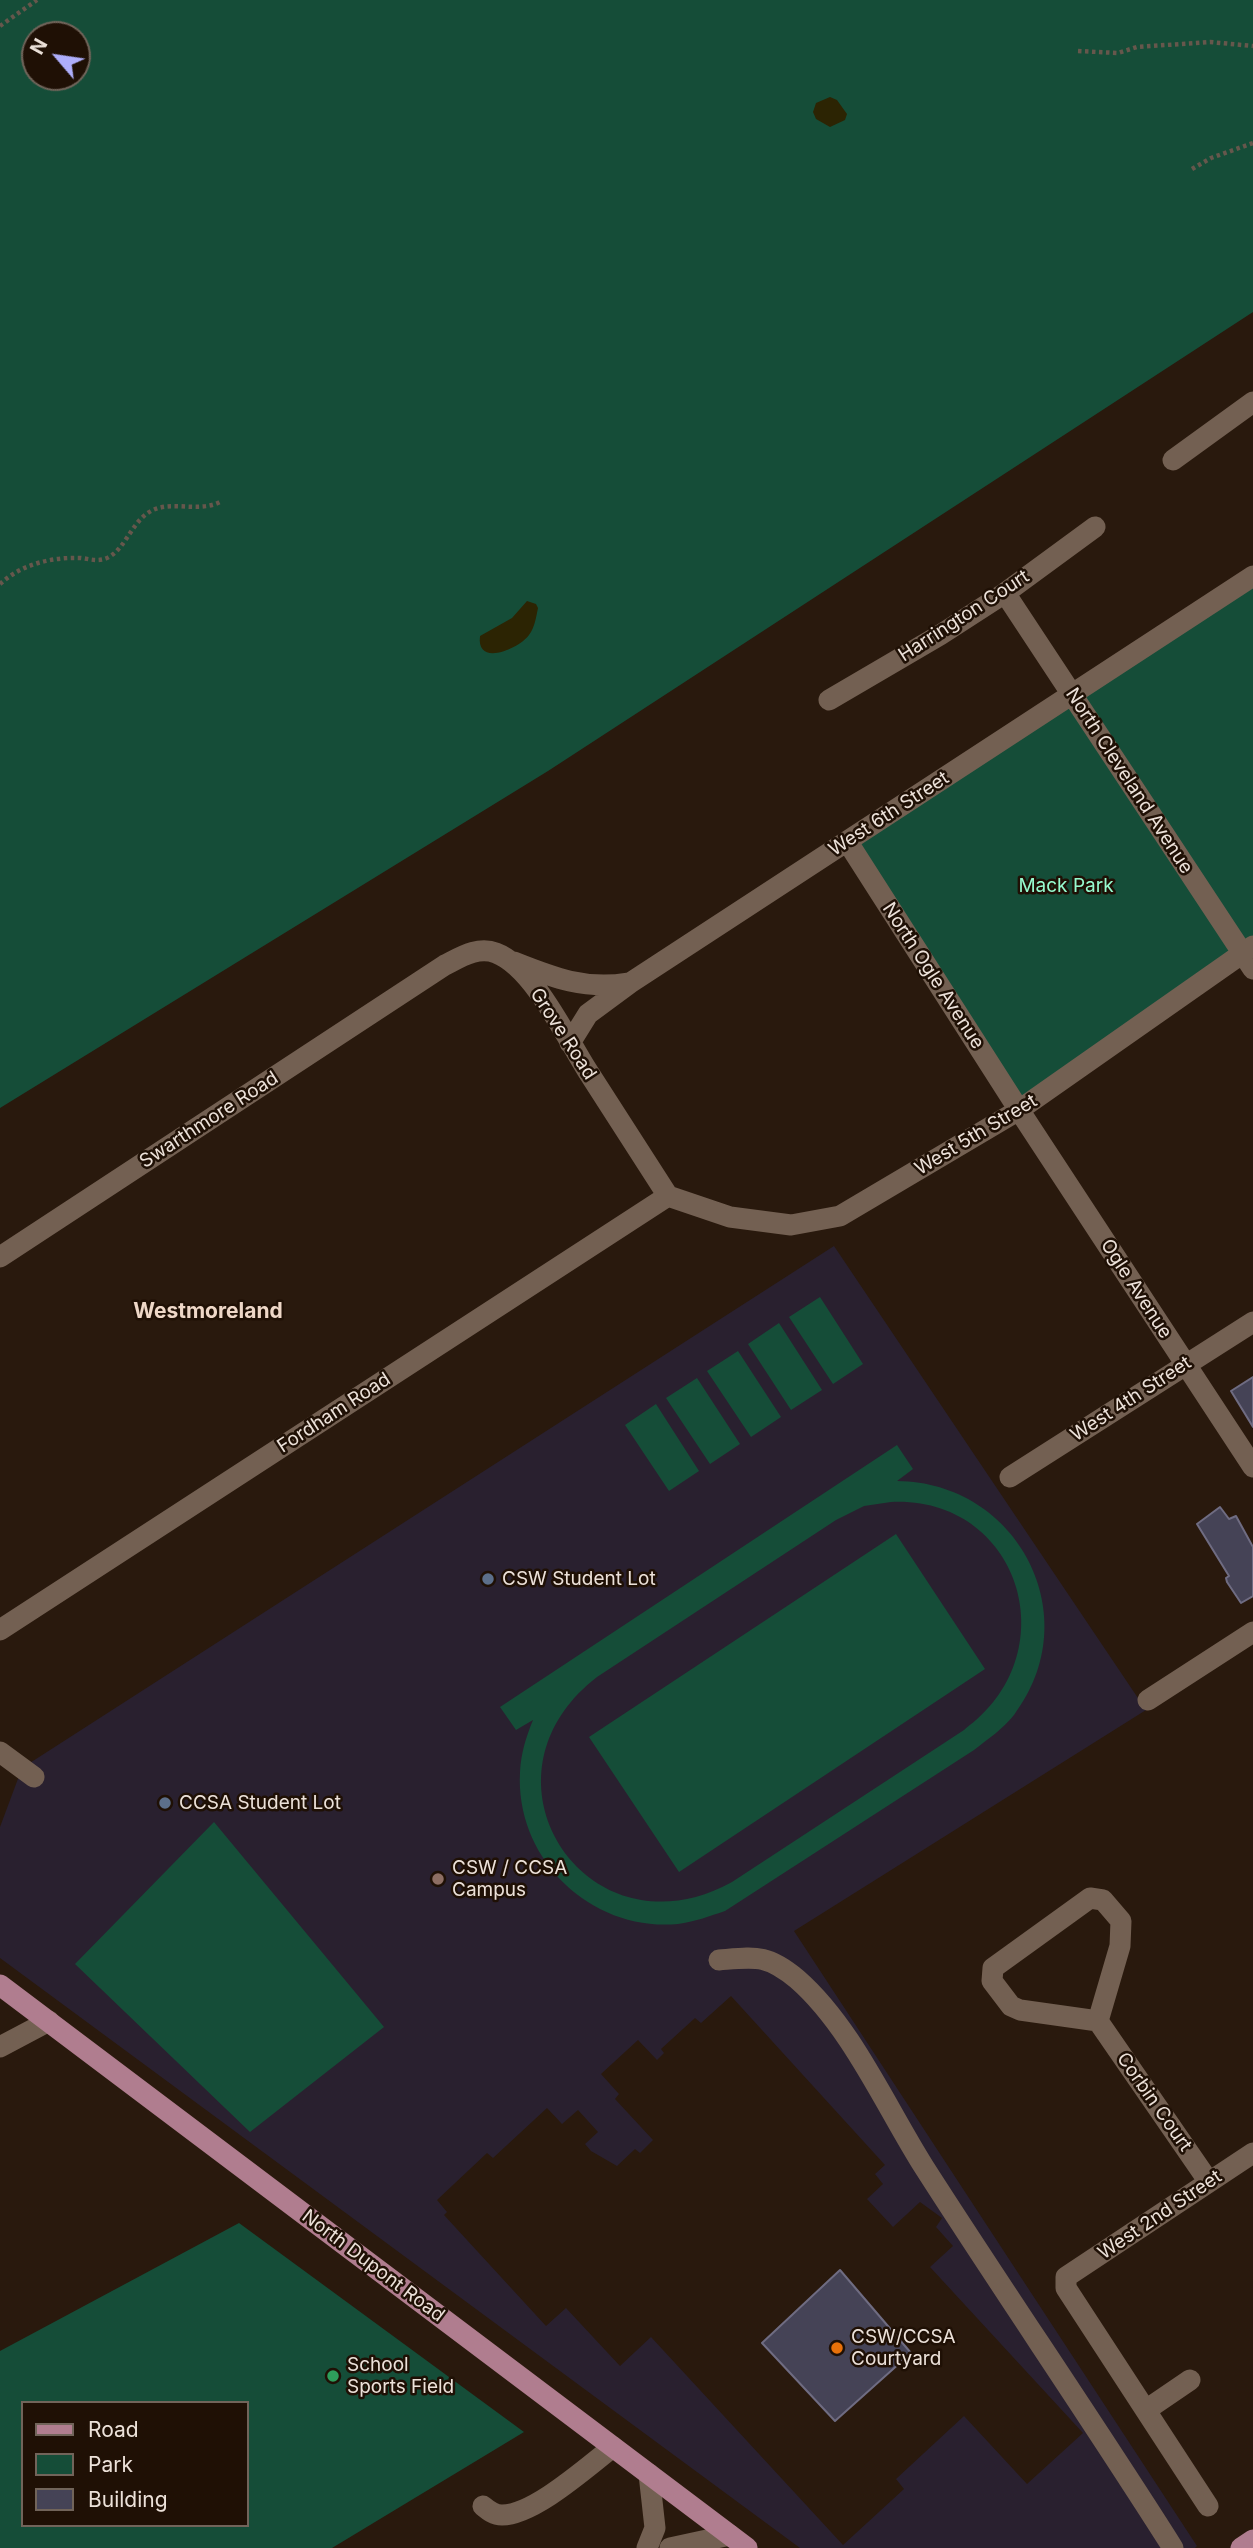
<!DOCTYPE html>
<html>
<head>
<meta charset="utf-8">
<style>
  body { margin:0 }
  #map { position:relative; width:1253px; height:2548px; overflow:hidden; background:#29190d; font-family:Inter,sans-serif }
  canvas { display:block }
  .legend { position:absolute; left:21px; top:2401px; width:228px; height:126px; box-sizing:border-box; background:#1f1005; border:2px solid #71645a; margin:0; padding:9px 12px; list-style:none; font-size:21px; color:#ece1d9 }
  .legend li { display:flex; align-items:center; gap:14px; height:35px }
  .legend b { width:35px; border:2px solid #71645a }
  .north { position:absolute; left:21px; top:21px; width:70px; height:70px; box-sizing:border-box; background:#1f1005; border:2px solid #71645a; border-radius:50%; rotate:299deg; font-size:19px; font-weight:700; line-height:28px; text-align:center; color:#ece1d9 }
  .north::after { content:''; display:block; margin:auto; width:24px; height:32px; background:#aeaefb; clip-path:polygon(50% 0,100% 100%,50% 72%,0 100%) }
</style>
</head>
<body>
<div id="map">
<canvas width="1253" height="2548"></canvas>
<ul class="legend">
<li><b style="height:9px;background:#b07d8f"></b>Road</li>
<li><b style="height:19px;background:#154d38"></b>Park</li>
<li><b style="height:19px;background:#454356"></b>Building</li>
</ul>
<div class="north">N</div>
</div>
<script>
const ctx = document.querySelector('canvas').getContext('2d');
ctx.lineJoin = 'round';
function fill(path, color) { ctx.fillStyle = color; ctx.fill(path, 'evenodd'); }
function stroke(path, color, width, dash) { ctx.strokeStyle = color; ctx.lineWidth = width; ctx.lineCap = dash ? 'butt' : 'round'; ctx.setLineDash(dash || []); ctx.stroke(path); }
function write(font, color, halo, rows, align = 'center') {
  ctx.font = font + ' Inter,sans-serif'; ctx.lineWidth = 5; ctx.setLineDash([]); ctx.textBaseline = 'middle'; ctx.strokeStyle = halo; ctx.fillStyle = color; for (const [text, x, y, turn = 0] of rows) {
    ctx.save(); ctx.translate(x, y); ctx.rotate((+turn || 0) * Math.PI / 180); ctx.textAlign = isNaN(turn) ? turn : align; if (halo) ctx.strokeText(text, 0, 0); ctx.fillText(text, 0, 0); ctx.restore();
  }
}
fill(new Path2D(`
  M834 1246 1146 1710 794 1931 1197 2546 1195 2548H800L0 1958V1827L22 1768ZM731 1996 885 2165 875 2174 883 2184 867 2199 893 2227 920 2202 942 2218 936 2227 953 2246 930 2267 1083 2433 1027 2484 964 2416 896 2479 904 2489 843 2545 651 2337 620 2366 566 2308 546 2326 444 2215 447 2212 437 2200 487 2153 493 2158 547 2108 562 2124 578 2110 598 2132 585 2144 591 2151 617 2166 635 2149 640 2153 653 2140 615 2099 619 2094 601 2074 638 2040 657 2060 664 2053 661 2049 695 2018 701 2023Z`), '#29202f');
fill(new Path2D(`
  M0 0H1253V312L548 771 0 1108ZM35 35H77V77H35Z
  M1253 576V946L1019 1110 847 841Z
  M820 1297 863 1364 833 1384 789 1317Z
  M779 1323 822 1390 791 1410 748 1344Z
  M738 1351 781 1417 751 1437 707 1371Z
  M697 1378 740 1444 710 1464 666 1398Z
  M656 1404 699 1471 669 1491 625 1425Z
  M897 1445 913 1469 897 1481C1018 1482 1089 1617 1014 1715 1003 1729 988 1739 974 1750L725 1911C710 1916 694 1922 678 1924 591 1932 515 1859 520 1772 521 1753 526 1737 533 1720L516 1730 500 1707ZM891 1502C1020 1496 1070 1654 964 1730L732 1882C588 1962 466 1778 597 1677L836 1520 864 1506Z
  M896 1534 985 1669 679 1872 589 1737Z
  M214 1822 384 2027 250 2132 75 1964Z
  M239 2223 524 2432 332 2548H0V2351ZM23 2403H247V2525H23Z`), '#154d38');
fill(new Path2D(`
  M830 97 837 100 847 114 845 120 830 127 816 119 813 112 816 103Z
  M527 601 536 604 538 608C536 617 535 627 529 635 520 648 476 668 480 636L512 618Z`), '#2c2403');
const building = new Path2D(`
  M1253 1377V1427L1231 1391Z
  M1220 1507 1229 1519 1236 1516 1253 1547V1596L1241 1603 1227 1582 1226 1578 1229 1576 1197 1524Z
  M840 2270 911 2353 835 2421 762 2343Z`);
fill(building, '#454356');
stroke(building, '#6f6c82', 2);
stroke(new Path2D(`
  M0 26 37 0
  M1078 51 1118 53 1137 47 1210 42 1253 46
  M1192 169 1211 158 1253 143
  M0 584C22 564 51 557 81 558 90 559 98 562 107 558 126 549 131 522 151 511 171 500 198 513 220 502`), '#66574c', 4.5, [3.5, 3.5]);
stroke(new Path2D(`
  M1173 460 1253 402
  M1005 593 1253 969
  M829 700 940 635 1005 593 1095 527
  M847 841 1019 1110 1253 1467
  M514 962C554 978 585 990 628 983
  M570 1043 588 1014 630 983 1253 576
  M668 1196 730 1217 791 1225 840 1216 1019 1110 1253 946
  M0 1257 445 965C461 957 478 946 496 953 533 967 566 1037 587 1070 614 1112 641 1154 668 1196
  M1010 1477 1253 1322
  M0 1630 668 1196
  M1148 1700 1253 1632
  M0 1752 34 1777
  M719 1960C756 1957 767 1954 797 1979 851 2026 886 2107 924 2167 1006 2295 1092 2420 1173 2548
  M1098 2021 1120 1946 1121 1921 1103 1900 1090 1898 993 1968 992 1981 1011 2006 1020 2010 1098 2021 1209 2182
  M0 2047 49 2021
  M1146 2410 1190 2380
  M483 2506C489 2511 494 2515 502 2515 534 2515 587 2467 613 2447
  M1208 2506 1066 2288V2277L1253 2153
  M647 2548 655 2528 649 2474
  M670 2548 730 2535`), '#736052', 21);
stroke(new Path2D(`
  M0 1985 747 2548
  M1241 2548 1253 2540`), '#b07d8f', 21);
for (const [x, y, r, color] of [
  [488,1579,7,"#5c6f8a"],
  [165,1803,7,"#5c6f8a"],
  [438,1879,7,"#8d6e63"],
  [837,2348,7,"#e8710a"],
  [333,2376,7,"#2e9e5b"]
]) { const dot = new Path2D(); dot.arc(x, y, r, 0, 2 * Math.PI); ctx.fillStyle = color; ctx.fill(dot); stroke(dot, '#1f1005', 2.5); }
write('19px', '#ece1d9', '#1f1005', [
  ["Harrington Court",964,616,-33],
  ["North Cleveland Avenue",1129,781,57],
  ["West 6th Street",889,814,-33],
  ["North Ogle Avenue",933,976,57],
  ["Grove Road",563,1034,57],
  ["Swarthmore Road",209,1120,-33],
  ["West 5th Street",976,1135,-31],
  ["Ogle Avenue",1136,1289,57],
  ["West 4th Street",1131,1399,-33],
  ["Fordham Road",334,1413,-33],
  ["Corbin Court",1154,2102,55],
  ["West 2nd Street",1160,2215,-34],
  ["North Dupont Road",373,2266,37]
]);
write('19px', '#96fbcf', '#1f1005', [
  ["Mack Park",1066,886]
]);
write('19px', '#ece1d9', '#1f1005', [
  ["CSW Student Lot",502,1579],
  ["CCSA Student Lot",179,1803],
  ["CSW / CCSA",452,1868],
  ["Campus",452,1890],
  ["CSW/CCSA",851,2337],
  ["Courtyard",851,2359],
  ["School",347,2365],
  ["Sports Field",347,2387]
], 'left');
write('bold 21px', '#eed7c7', '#1f1005', [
  ["Westmoreland",208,1312]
]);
</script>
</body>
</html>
